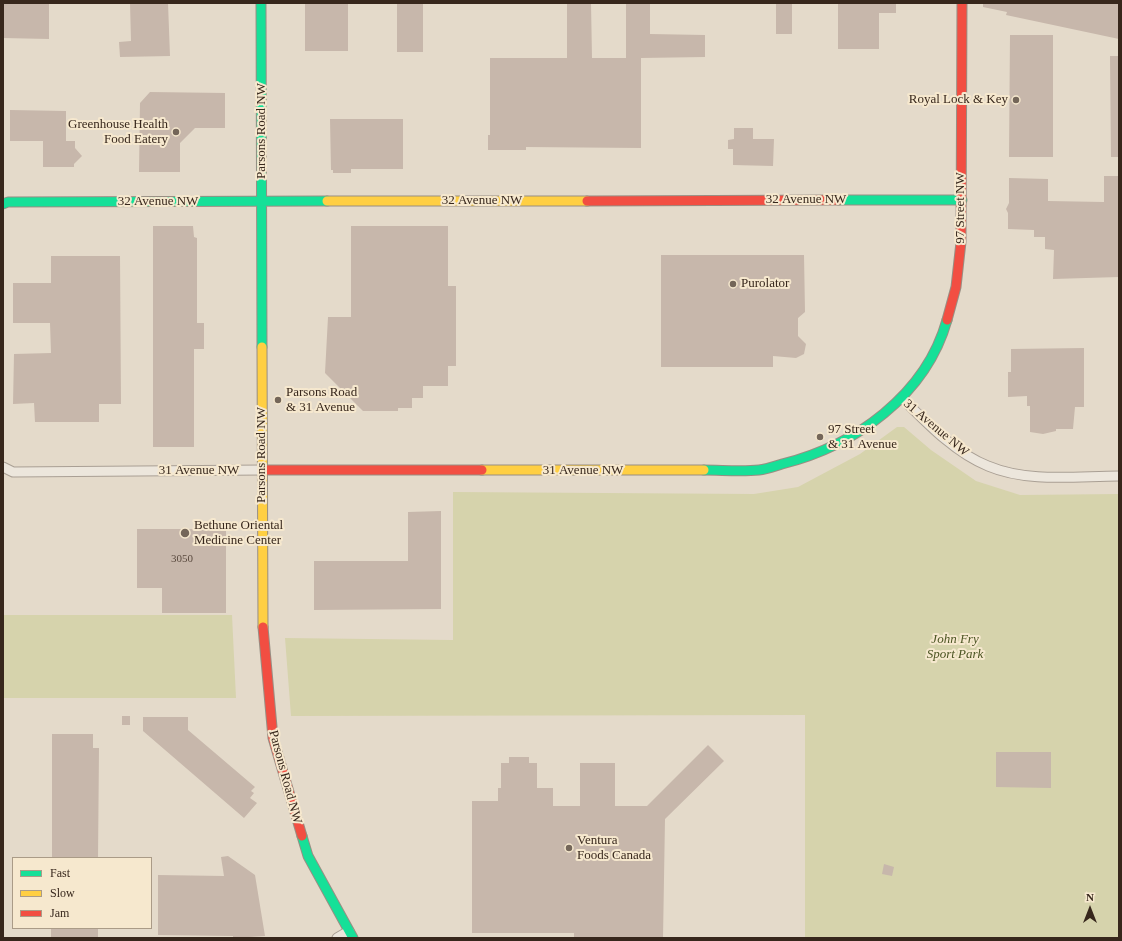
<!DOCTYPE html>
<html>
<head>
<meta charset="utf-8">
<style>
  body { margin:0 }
  #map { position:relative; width:1122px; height:941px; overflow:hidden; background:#e4daca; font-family:Georgia,serif }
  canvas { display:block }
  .frame { position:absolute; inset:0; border:4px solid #37271c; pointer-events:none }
  .legend { position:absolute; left:12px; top:857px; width:140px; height:72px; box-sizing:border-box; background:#f6e8ce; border:1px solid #aa9b87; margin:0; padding:5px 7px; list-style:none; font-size:12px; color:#37271c }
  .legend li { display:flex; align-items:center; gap:8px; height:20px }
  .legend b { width:20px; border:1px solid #aa9b87 }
  .north { position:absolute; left:1070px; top:889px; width:40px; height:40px; -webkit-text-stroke:3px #f6e8ce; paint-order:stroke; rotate:0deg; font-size:11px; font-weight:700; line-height:16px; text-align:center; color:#37271c }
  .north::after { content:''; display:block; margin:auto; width:14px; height:18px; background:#37271c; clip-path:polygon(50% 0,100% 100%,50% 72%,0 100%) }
</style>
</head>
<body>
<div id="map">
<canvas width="1122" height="941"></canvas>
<div class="frame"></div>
<ul class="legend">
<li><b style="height:5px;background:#16e098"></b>Fast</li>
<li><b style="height:5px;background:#ffcf43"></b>Slow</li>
<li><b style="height:5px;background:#f24e42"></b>Jam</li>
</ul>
<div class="north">N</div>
</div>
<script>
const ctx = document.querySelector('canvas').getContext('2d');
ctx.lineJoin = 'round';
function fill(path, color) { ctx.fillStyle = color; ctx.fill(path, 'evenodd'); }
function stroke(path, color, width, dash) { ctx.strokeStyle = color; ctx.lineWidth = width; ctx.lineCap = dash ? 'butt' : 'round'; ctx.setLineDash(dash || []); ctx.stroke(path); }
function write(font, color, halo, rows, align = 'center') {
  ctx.font = font + ' Georgia,serif'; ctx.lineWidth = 4; ctx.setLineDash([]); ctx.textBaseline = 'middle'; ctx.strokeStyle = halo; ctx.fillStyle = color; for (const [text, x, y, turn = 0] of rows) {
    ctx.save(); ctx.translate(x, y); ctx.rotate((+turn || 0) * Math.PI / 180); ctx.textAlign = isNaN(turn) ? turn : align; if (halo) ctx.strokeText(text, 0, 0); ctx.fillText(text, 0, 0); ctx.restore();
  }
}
fill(new Path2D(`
  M897 427H904L931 450 976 481 1020 495 1119 494V938H805V715L291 716 285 638 453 640V492L754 494 798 487 860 454Z
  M3 615H232L236 698H3Z`), '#d6d3ac');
fill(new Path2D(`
  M3 3H49V39L3 38Z
  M130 3H168L170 56 120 57 119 42 131 41Z
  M305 3H348V51H305Z
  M397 3H423V52H397Z
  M567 3H591L592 58H626V3H650V34L705 35V57L641 58V148L526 147V150H488V135H490V58H567Z
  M776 3H792V34H776Z
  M838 3H896V13H879V49H838Z
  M983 3H1119V39L1006 15 1007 12 983 7Z
  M1010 35H1053V157H1009Z
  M1110 56H1119V157H1111Z
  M150 92 225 93V128H195L180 143V172H139L140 103Z
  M10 110 66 111V141H75V148L82 156 74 164V167H43V141H10Z
  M330 119H403V169H351V173H333V170H331Z
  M734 128H753V139H774L773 166 733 165V149H728V140L734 139Z
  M1104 176H1119V277L1053 279 1054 250 1045 249V237H1034V230L1008 229V213L1006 209 1009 203V178L1048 179V201L1104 202Z
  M153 226H193L194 237 197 238V323H204V349H194V447H153Z
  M351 226H448V286H456V366H448V386H423V398H412V408H398V411H363L349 397 343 394 340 388 325 373 328 317H351Z
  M661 255H804L805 312 798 318V336L806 344 804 354 796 358 773 356V367H661Z
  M51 256H120L121 404H99V422H35L34 403 13 404 14 354 51 353 50 323H13V283H51Z
  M1084 348V407H1075L1073 429H1056V431L1043 434 1030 432V406H1027V396L1008 397V372H1011V349Z
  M441 511V609L314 610V561H408V512Z
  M137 529H226V613H162V588H137Z
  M122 716H130V725H122Z
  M143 717H188V730L255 787 251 791 254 793 250 798 257 803 244 818 143 731Z
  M52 734H93V748H99L98 858H52Z
  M708 745 724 761 665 819 663 938H574V933H472V801H498V788H501V763H509V757H529V763H537V788H553V806H580V763H615V806H647Z
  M996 752H1051V788L996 787Z
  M228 856 255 875 265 936 233 938V936L158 935V875L224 876 221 857Z
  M884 864 894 867 892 876 882 874Z
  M51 928H98V938H51Z`), '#c7b7ab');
const street = new Path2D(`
  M902 398C926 422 955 453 988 466 1028 483 1077 476 1119 476
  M3 467 13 472 263 470
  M337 938 349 931`);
const fast = new Path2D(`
  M261 3 262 347
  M839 200H962
  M3 204 8 202 327 201
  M704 470C722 470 741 472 759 470 767 469 775 466 782 464 855 446 926 395 947 320
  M302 836 308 856 353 938`);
const slow = new Path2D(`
  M327 201H587
  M262 347 263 627
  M482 470H704`);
const jam = new Path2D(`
  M587 201 839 200
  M947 320 956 287 961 242 962 3
  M263 470H482
  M263 627 273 738 302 836`);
stroke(street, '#a99f94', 11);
stroke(fast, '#988e83', 11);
stroke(slow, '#988e83', 11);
stroke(jam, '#988e83', 11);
stroke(street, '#ece6dc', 9);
stroke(fast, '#16e098', 9);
stroke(slow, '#ffcf43', 9);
stroke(jam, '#f24e42', 9);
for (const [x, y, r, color] of [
  [1016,100,4,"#746659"],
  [176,132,4,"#746659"],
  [733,284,4,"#746659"],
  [278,400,4,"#746659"],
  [820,437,4,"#746659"],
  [185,533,5,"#746659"],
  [569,848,4,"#746659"]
]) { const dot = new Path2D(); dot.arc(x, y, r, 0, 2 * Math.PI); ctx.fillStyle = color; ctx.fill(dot); stroke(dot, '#f6e8ce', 1.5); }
write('11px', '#5b4b40', null, [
  ["3050",182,559]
]);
write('13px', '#37271c', '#f6e8ce', [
  ["Royal Lock & Key",1008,100,"right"],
  ["Greenhouse Health",168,125,"right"],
  ["Food Eatery",168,140,"right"],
  ["Purolator",741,284],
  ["Parsons Road",286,393],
  ["& 31 Avenue",286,408],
  ["97 Street",828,430],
  ["& 31 Avenue",828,445],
  ["Bethune Oriental",194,526],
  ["Medicine Center",194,541],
  ["Ventura",577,841],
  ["Foods Canada",577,856]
], 'left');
write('13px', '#37271c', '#f6e8ce', [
  ["Parsons Road NW",262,131,-90],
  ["32 Avenue NW",806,200],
  ["32 Avenue NW",482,201],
  ["32 Avenue NW",158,202],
  ["97 Street NW",961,208,-90],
  ["31 Avenue NW",936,428,40],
  ["Parsons Road NW",262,455,-90],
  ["31 Avenue NW",199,471],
  ["31 Avenue NW",583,471],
  ["Parsons Road NW",285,777,75]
]);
write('italic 13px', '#4b5422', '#f6e8ce', [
  ["John Fry",955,640],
  ["Sport Park",955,655]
]);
</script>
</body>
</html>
